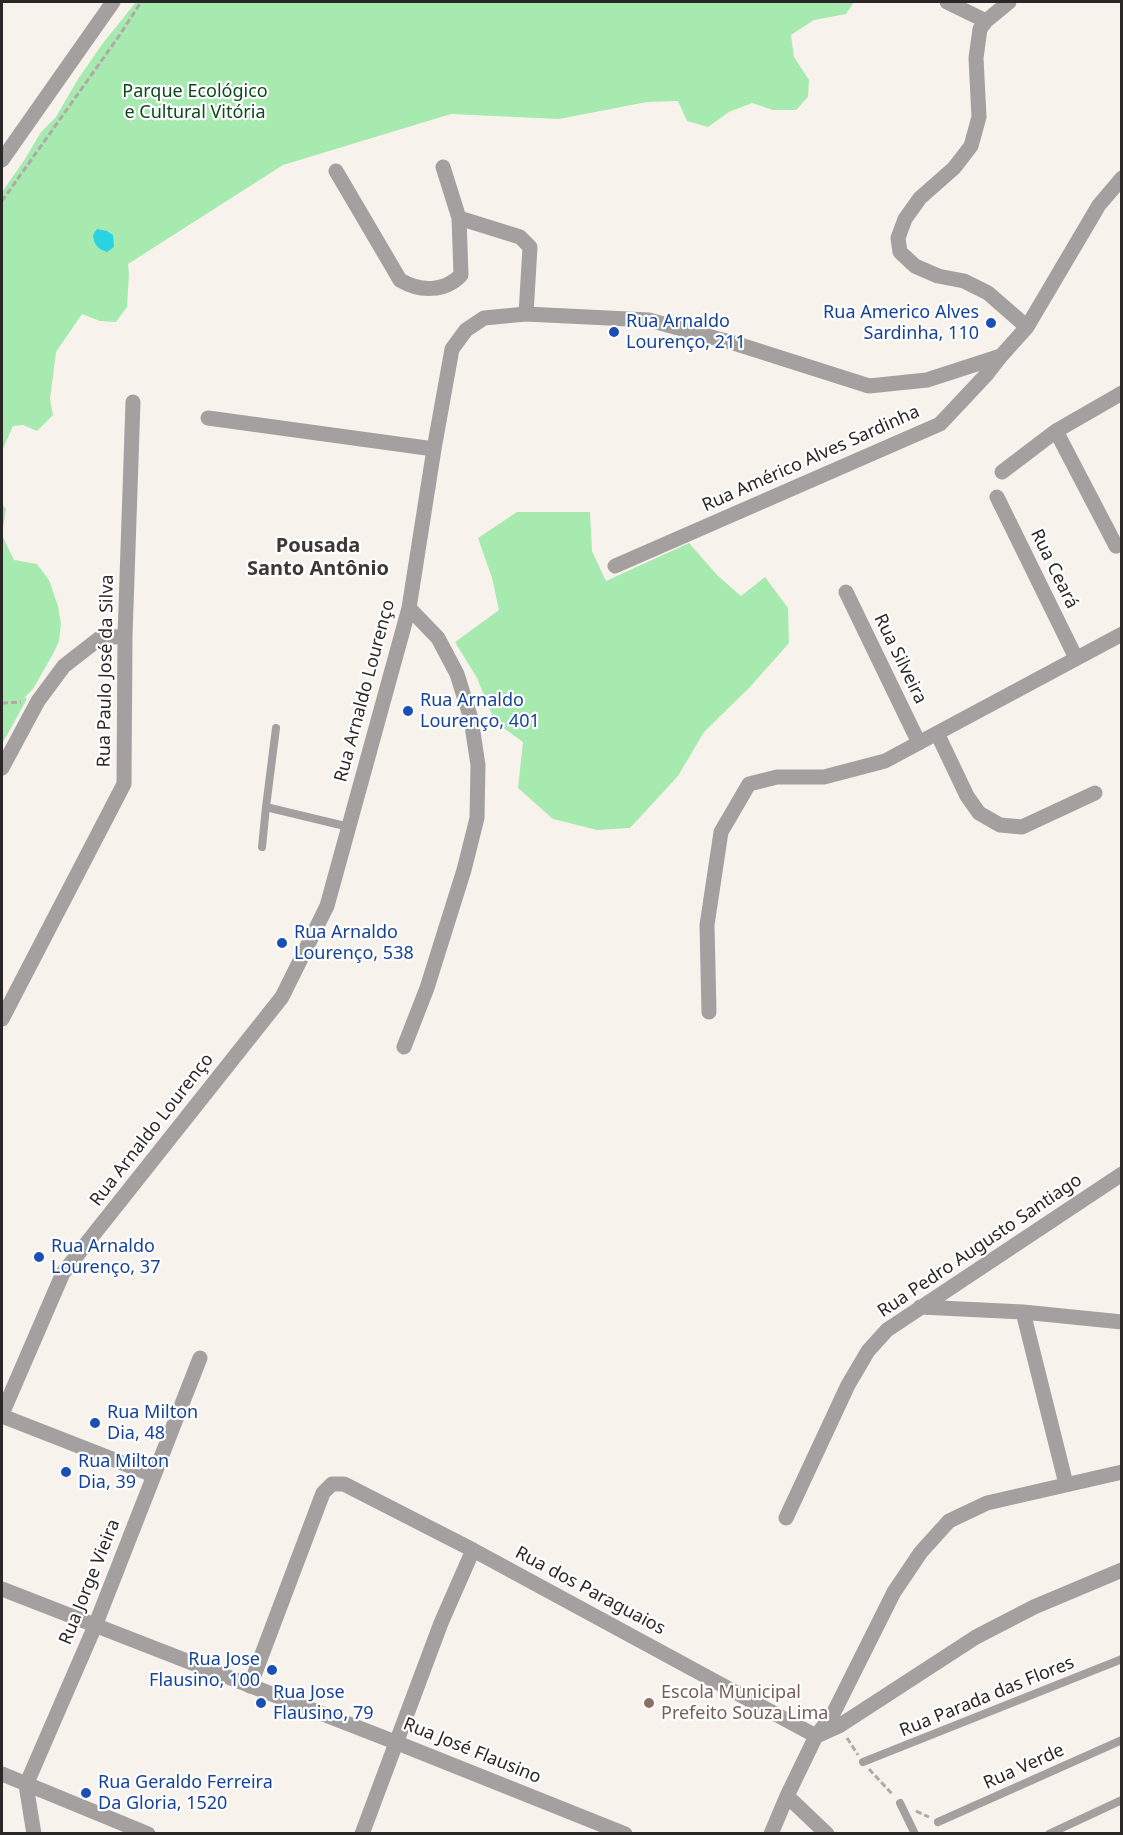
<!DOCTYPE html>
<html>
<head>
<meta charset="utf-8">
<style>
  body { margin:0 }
  #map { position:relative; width:1123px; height:1835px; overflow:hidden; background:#f8f2ed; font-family:"Noto Sans",sans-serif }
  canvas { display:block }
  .frame { position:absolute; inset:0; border:3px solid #2a2826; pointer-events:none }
</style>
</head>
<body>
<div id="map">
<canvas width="1123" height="1835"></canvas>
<div class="frame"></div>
</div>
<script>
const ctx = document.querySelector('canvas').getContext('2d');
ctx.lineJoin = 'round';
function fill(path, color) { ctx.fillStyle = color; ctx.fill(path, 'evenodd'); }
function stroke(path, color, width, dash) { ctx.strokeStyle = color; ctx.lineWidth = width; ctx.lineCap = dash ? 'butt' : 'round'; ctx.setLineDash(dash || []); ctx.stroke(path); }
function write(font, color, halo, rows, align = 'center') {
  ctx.font = font + ' "Noto Sans",sans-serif'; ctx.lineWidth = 4.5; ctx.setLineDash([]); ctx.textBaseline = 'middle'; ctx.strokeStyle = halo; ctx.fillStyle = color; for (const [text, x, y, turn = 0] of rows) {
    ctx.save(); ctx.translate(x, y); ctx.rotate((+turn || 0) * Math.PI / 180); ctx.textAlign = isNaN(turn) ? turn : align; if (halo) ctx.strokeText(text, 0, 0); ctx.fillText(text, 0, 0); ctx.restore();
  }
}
fill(new Path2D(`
  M136 2H854L846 14 814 20 791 35 794 57 809 80 808 97 796 110H773L752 103 729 112 708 127 687 121 678 101 647 102 559 119 451 114 283 165 128 264 129 274 127 307 116 322 100 321 82 314 56 352 50 399 53 415 37 431 23 425 13 426 2 451V192L25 159 41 132 56 117 78 79 103 43Z
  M2 504 6 509 2 535 14 560 37 564 49 580 58 606 61 624 59 641 53 654 33 689 25 697 27 699 2 744Z
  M517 512H590L592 551 606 581 689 543 718 576 741 596 765 577 788 608 789 643 750 687 704 732 678 776 630 828 597 830 553 819 518 788 523 742 495 722 477 678 455 642 499 610 492 578 478 538Z`), '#a7eaaf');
fill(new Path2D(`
  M97 229 107 231 113 235 114 247 107 252C98 249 94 245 93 235Z`), '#2ad3e3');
stroke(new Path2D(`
  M2 201 119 36 141 2
  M2 703 21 702
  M847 1738 858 1755
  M869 1769 893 1795
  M916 1811 929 1817`), '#afaaa6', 3, [6, 3]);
stroke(new Path2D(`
  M276 728 266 807 349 827
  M262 847 266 807
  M863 1762 1122 1659
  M900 1803 915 1834
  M938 1822 1122 1740
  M1049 1834 1122 1800`), '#a3a09f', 8);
stroke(new Path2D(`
  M947 2 986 21
  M1009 2 986 21 980 29 976 58 979 117 971 146 954 168 920 198 905 219 898 238 900 252 915 266 938 276 964 281 988 293 1027 327
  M336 171 400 280C420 292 445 292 461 275L459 218 443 167
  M459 218 520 237 530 247 526 314
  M208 418 434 449
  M1056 431 1116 546
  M1002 472 1056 431 1122 393
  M997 497 1076 658
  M615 566 940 424 987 374 1001 356
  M846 592 919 743
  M937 733 967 796 979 813 1000 825 1022 827 1095 793
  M2 768 38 701 64 666 100 638 125 636
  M709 1012 707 925 721 832 749 784 777 777H824L885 761 1122 634
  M2 1019 124 784 125 636 133 402
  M404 1047 427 988 464 870 477 818 478 765 471 719 457 674 438 638 409 608
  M920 1307 1023 1312 1122 1322
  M1023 1312 1066 1484
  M2 1414 63 1273 282 997 327 906 409 608 434 449 452 349 466 330 484 318 526 314 649 320 737 344 869 386 927 380 1001 356 1027 327 1099 205 1122 178
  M2 1416 153 1475
  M786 1518 848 1385 868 1351 887 1330 1122 1174
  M250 1686 323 1493 332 1484H344L473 1550 816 1736
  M819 1735 839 1726 976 1637 1034 1607 1122 1570
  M2 1774 148 1834
  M26 1785 95 1626 200 1358
  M26 1785 34 1834
  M787 1796 827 1834
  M362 1834 441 1623 473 1550
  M771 1834 787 1796 816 1736 832 1716 894 1592 921 1552 949 1521 987 1503 1122 1472`), '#a3a09f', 15);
stroke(new Path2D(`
  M2 160 113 2
  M2 1589 395 1742 625 1834`), '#a3a09f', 15);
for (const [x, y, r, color] of [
  [991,323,6,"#1a4fb4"],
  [614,332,6,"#1a4fb4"],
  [408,711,6,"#1a4fb4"],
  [282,943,6,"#1a4fb4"],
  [39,1257,6,"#1a4fb4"],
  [95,1423,6,"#1a4fb4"],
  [66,1472,6,"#1a4fb4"],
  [272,1670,6,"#1a4fb4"],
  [261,1703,6,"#1a4fb4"],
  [649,1703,6,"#8d6e63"],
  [86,1793,6,"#1a4fb4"]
]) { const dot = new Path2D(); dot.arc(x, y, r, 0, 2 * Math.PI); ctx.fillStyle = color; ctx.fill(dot); stroke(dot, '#fff', 2); }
write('18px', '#0b491c', '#fff', [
  ["Parque Ecológico",195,92],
  ["e Cultural Vitória",195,113]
]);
write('18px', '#164399', '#fff', [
  ["Rua Americo Alves",979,313,"right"],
  ["Sardinha, 110",979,334,"right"],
  ["Rua Arnaldo",626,322],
  ["Lourenço, 211",626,343],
  ["Rua Arnaldo",420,701],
  ["Lourenço, 401",420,722],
  ["Rua Arnaldo",294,933],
  ["Lourenço, 538",294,954],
  ["Rua Arnaldo",51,1247],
  ["Lourenço, 37",51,1268],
  ["Rua Milton",107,1413],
  ["Dia, 48",107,1434],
  ["Rua Milton",78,1462],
  ["Dia, 39",78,1483],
  ["Rua Jose",260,1660,"right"],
  ["Flausino, 100",260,1681,"right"],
  ["Rua Jose",273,1693],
  ["Flausino, 79",273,1714],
  ["Rua Geraldo Ferreira",98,1783],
  ["Da Gloria, 1520",98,1804]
], 'left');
write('18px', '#2a2826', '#fff', [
  ["Rua Américo Alves Sardinha",811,459,-24],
  ["Rua Ceará",1054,569,64],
  ["Rua Silveira",900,659,64],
  ["Rua Paulo José da Silva",106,671,-89],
  ["Rua Arnaldo Lourenço",365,691,-75],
  ["Rua Arnaldo Lourenço",152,1130,-52],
  ["Rua Pedro Augusto Santiago",980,1246,-34],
  ["Rua Jorge Vieira",90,1582,-68],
  ["Rua dos Paraguaios",590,1591,28],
  ["Rua Parada das Flores",987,1697,-22],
  ["Rua José Flausino",472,1751,22],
  ["Rua Verde",1024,1767,-24]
]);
write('18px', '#785e54', '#fff', [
  ["Escola Municipal",661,1693],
  ["Prefeito Souza Lima",661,1714]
], 'left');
write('bold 20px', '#3c3833', '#fff', [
  ["Pousada",318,546],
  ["Santo Antônio",318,569]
]);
</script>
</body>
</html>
